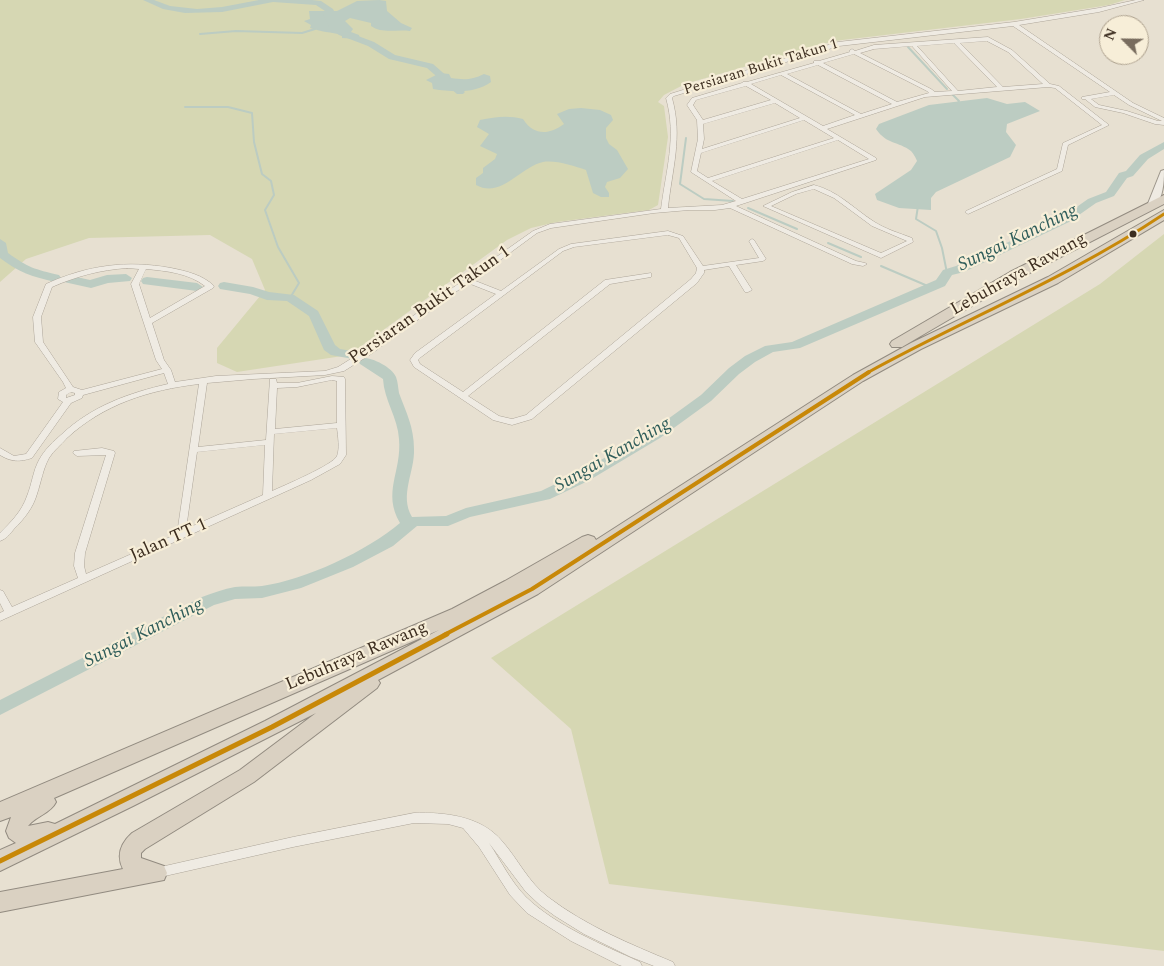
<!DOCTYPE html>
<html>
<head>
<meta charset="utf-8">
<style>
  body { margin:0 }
  #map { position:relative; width:1164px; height:966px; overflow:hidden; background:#e7e0d1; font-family:Spectral,serif }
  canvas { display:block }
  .north { position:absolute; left:1099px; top:15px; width:50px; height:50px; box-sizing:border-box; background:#f7eed8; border:1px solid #ada18e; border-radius:50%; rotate:293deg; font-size:14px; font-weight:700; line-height:20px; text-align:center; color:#3d2e20 }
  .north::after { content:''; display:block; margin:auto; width:18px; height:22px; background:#786c5e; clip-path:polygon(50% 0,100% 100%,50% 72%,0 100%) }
</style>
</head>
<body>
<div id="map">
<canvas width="1164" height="966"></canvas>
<div class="north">N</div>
</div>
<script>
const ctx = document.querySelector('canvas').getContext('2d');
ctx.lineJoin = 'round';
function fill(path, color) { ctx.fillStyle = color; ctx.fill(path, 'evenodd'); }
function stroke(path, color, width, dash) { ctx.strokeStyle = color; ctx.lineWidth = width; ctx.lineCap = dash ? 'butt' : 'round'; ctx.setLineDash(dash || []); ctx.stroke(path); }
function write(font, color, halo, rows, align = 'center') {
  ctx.font = font + ' Spectral,serif'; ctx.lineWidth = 4.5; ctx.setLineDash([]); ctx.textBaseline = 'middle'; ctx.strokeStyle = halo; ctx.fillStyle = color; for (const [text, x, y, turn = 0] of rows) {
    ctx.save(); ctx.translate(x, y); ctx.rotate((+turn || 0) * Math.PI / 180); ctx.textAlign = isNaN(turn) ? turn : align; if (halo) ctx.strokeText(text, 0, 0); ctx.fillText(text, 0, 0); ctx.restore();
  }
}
fill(new Path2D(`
  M0 0H1125L1109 5 1021 19 834 41 685 84 664 95 658 102 664 106 668 137 658 205 649 210 557 222 531 228 507 240 349 355 237 372 217 363V348L265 290 252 259 210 235 89 238 26 259 0 282Z
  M1164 234V951L609 884 571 729 491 658 1100 284Z`), '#d6d7b3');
fill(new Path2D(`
  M379 0 386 1 387 11 401 23 412 28 410 31C397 29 382 34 371 26V23L350 18 345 21 353 29 351 32 359 35 360 39 342 38V35C331 32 321 32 310 28L311 25 304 21 310 19 309 11H337L357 1Z
  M440 73 449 74 451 78C464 80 472 80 484 74L490 76 491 82C474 94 453 92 433 89L432 83 426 80Z
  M987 98 1007 104 1025 102 1040 111 1007 124 1006 132 1016 145 1010 157 936 192 931 198V210L899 208 877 200 875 194 911 170 917 161C916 158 913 153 911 151 898 141 887 145 876 129L879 124 929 105Z
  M581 108 600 110 611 115 613 120 606 128V138L609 144 617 150 628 169 620 178 607 182 605 187 609 193V197H601L593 193 586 170C574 166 556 160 543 162 520 167 501 199 476 185V178L483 173V168L495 159 497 154 480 146 489 134 477 127 480 120C495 117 508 115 523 119 534 136 549 135 564 124L557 114 569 109Z`), '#bcccc2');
stroke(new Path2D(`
  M200 34 236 31 302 33 315 29
  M908 47 947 89
  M951 93 959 101 958 103
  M185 107H228L252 113 254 142 262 174 271 181 274 195 265 210 278 247 299 283 290 298
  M686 138 680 184 704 199 733 201
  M918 206 916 219 936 231 942 248 947 273
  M748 208 797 229
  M828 243 861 257
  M881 266 930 287`), '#bcccc2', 2);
fill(new Path2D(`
  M143 0H154L170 6 197 9 222 7 259 0H312L321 1 333 9 334 11 332 14 336 24 345 31 374 42 395 55 433 64 465 92 463 94H457L427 68 389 59 368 46 339 35 329 27 323 14 325 11 316 5 273 2 222 12 185 13 163 9Z
  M1164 142V149L1148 159 1133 176 1127 178 1114 196 1096 203 1069 222 964 272 952 275 945 286 800 348 773 352 755 362 739 374 711 401 660 438 588 481 550 499 470 517 448 526H417L393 546 353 567 301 588 262 598 235 599 214 605 0 715V700L202 597C213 593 224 589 235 587 244 586 253 587 262 586 305 580 367 551 400 523 382 492 402 472 399 439 398 418 384 400 383 379L360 364 358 361 360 358C370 356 392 367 396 377 398 382 398 388 399 393 406 412 414 427 414 449 415 472 399 495 412 517L446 516 466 508 541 491 578 473 650 432 701 395 729 368 745 356 765 346 792 342 936 280 943 270 956 266 1061 218 1088 199 1106 192 1119 173 1126 171 1140 155Z
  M0 239 6 243 8 253C29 268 34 269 59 275L61 278 55 282C33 277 18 272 0 258Z
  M126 274 132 278 130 281 108 283 91 288 64 282 62 279 68 275 90 280 107 275Z
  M147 277 197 283 203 287 197 291 143 284 141 281 143 278Z
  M224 282 253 287 269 292 294 295 318 311 335 345 340 349 358 352 360 355 353 359 331 355 324 350 309 316 287 301 267 300 250 294 220 289 218 286 220 283Z`), '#bcccc2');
const street = new Path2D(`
  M1136 0H1144L1099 12 1019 25 1133 103 1164 118V125L1155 124 1123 113 1095 107 1085 99H1082V97L1110 92 1013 26 839 46 674 96 672 98C683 137 672 169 668 208L722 205 736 201 691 172 698 139 697 120 687 105 692 98 742 83 743 82H747L814 63V61H819L850 52 849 51 852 49 855 51 874 45 988 37 1012 50 1050 84 1059 86 1109 125 1068 145 1062 171 968 214 965 212 966 211 1057 169 1063 143 1102 125 1055 88 1048 87 925 97 827 129 876 158V160L736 206 856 261 865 263 867 264 863 266 852 264 730 208 715 210H689L654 213 551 228 537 233 473 280 501 291 559 249 571 244 668 231 683 236 703 266 759 258 749 241 752 239 754 240 766 259 763 261 736 265 752 290 748 292H745L729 266 704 270V273L697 283 532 419 512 425 493 420 414 367 410 360 415 353 496 294 468 283 371 354 344 371 325 375 253 379 207 383 198 447 266 440 270 379H276L277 383H297L332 376 344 377 345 379 346 455 340 464 311 480 0 621V613L4 611 0 603V590L3 591 12 607 78 578 74 566 75 553 106 455 77 456 73 453 74 451 102 448 114 451 115 453 85 553 84 566 86 574 177 534 199 384C149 390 104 404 67 438 61 445 54 450 49 458 43 469 41 482 37 494 33 508 24 519 14 529 10 534 6 539 0 541V533C11 522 22 511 27 496 32 484 33 471 39 460 45 449 53 442 62 434 92 406 129 393 168 384L164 373 83 395 82 398 71 403 32 458C20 462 11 462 0 455V448L14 456 26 454 63 402 58 399 59 392 66 388 63 382 35 342 33 317 46 284C88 265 127 260 171 268 186 271 203 275 214 286L213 288 152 323 164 360 171 370 175 382 216 376 325 371 338 367 365 350 533 231 550 224 661 209C666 170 677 137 666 98L670 94 838 42 1014 22 1099 8ZM987 41 1008 52 1043 84 1003 87 960 43ZM954 43 997 87 958 91 917 46ZM912 46 952 91 935 92 931 89 860 53 874 49ZM854 54 927 91 929 93 897 102 823 63ZM818 65 892 104 861 114 787 74ZM781 75 855 115 823 126 751 84ZM746 86 771 100 703 120 693 105 696 100ZM1114 95 1129 105 1162 121H1158L1127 111 1099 105 1091 99ZM775 103 800 118 702 149 704 139 703 124ZM804 120 834 138 708 178 697 171 701 153ZM838 140 869 159 742 199 712 181ZM668 235 679 238 697 268 696 273 691 279 526 415 512 419 499 416 468 396 610 284 651 277V273L605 280 463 392 420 364 418 360 421 357 563 251 574 247ZM127 268 139 269 131 284 156 360 162 369 82 390 73 387 43 342 41 317 52 287C77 276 100 270 127 268ZM146 269C167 271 188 273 205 286L150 318 139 284ZM332 380 337 381V423L275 429 277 388 297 387ZM71 392 75 393V395L66 398V395ZM337 428C338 436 340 449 337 456 333 465 283 486 272 491L274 434ZM265 445 263 495 186 529 197 452Z
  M814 185C838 191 853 208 873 221 885 229 899 233 912 238L913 242 881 258 763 206 792 192ZM814 189 834 198 872 226 907 241 881 253 771 206 796 194Z
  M414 813C445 812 481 816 502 841 518 859 528 882 548 897 586 926 630 944 673 962L675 966H654L631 957 584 934 555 916 540 905 526 892 489 843C501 861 511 882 526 897 556 926 603 945 640 962L642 966H622L619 965 571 941 527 913 510 895 479 847 463 828 448 824 414 823 293 847 156 878 152 877 150 873 152 869 156 868 293 837Z`);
const secondary = new Path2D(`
  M1164 170C1164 184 1163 196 1155 208H1149L1147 206 1161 171Z`);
const highway = new Path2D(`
  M1164 195V204L1020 278 902 347H892L890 344 892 341 1010 272Z
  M1164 210V220L1058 283 921 349 863 381 538 594 378 680 380 683 377 688 254 782 145 849 141 853V858L164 866 167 873 164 880 0 912V892L123 869C116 855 121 843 132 833L240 770 316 713 133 806 0 871V850L16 843 9 838 6 831 11 817 0 821V802L452 609 505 581 582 537 588 535 594 537 596 540 853 375 911 343 1048 277ZM439 630 265 721 55 824 48 822 28 826C36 816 51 813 56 802L54 798Z`);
stroke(street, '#ada599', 1);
stroke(secondary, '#9c958a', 2);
stroke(highway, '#928b80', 2);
fill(street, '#efebe3');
fill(secondary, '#efebe3');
fill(highway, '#dad1c2');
stroke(new Path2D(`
  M867 373C965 319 1070 277 1164 214`), '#c88808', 3);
stroke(new Path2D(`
  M444 635 532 589 869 372`), '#c88808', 4);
stroke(new Path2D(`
  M0 861 272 727 447 634`), '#c88808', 5);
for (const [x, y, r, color] of [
  [1133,234,4.5,"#3d2e20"]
]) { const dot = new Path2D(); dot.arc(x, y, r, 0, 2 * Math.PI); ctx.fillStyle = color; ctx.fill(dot); stroke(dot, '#f7eed8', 2); }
write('15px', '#3d2e20', '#f7eed8', [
  ["Persiaran Bukit Takun 1",761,68,-17]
]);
write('18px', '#3d2e20', '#f7eed8', [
  ["Lebuhraya Rawang",1019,275,-29],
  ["Persiaran Bukit Takun 1",430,306,-35],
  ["Jalan TT 1",169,541,-24],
  ["Lebuhraya Rawang",357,657,-23]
]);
write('italic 19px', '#2f5d5a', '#f7eed8', [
  ["Sungai Kanching",1018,239,-26],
  ["Sungai Kanching",613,456,-30],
  ["Sungai Kanching",144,634,-27]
]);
</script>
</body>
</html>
